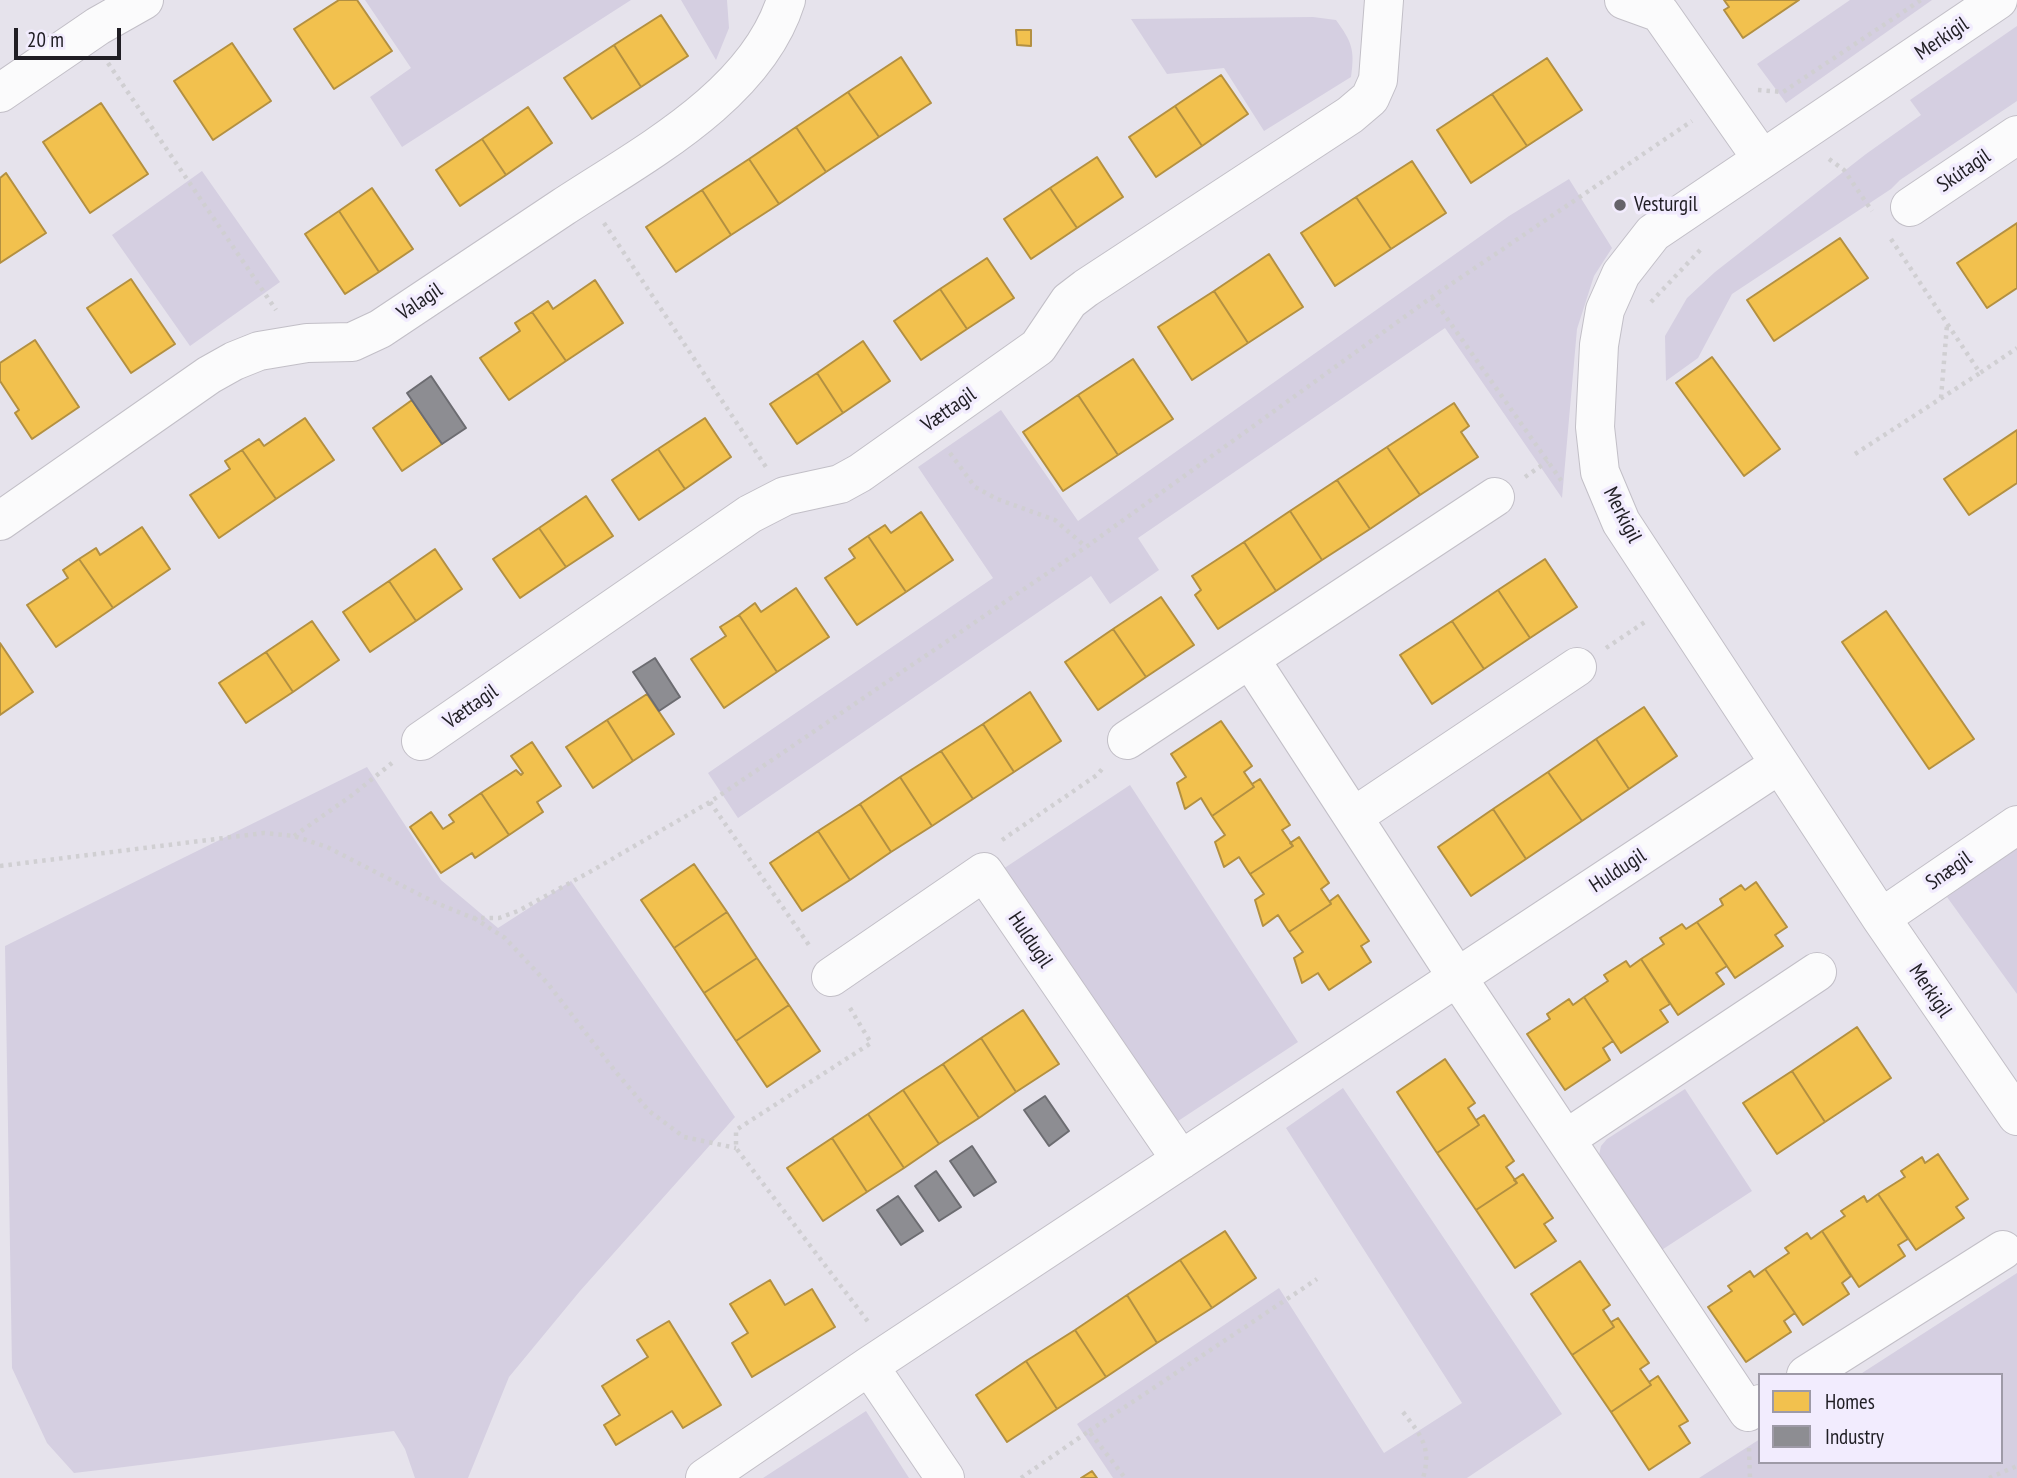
<!DOCTYPE html>
<html>
<head>
<meta charset="utf-8">
<style>
  body { margin:0 }
  #map { position:relative; width:2017px; height:1478px; overflow:hidden; background:#e6e3ec; font-family:"PT Sans Narrow",sans-serif }
  canvas { display:block }
  .legend { position:absolute; left:1758px; top:1373px; width:245px; height:91px; box-sizing:border-box; background:#f2ecfe; border:2px solid #9e9aa7; margin:0; padding:9px 12px; list-style:none; font-size:21px; color:#201e24 }
  .legend li { display:flex; align-items:center; gap:14px; height:35px }
  .legend b { width:35px; border:2px solid #9e9aa7 }
  .scale { position:absolute; left:14px; top:28px; width:107px; height:32px; box-sizing:border-box; border:4px solid #201e24; border-top:0; padding-left:9px; font-size:21px; line-height:24px; white-space:nowrap; color:#201e24; -webkit-text-stroke:5px #f2ecfe; paint-order:stroke }
</style>
</head>
<body>
<div id="map">
<canvas width="2017" height="1478"></canvas>
<ul class="legend">
<li><b style="height:19px;background:#f2c14e"></b>Homes</li>
<li><b style="height:19px;background:#8d8d92"></b>Industry</li>
</ul>
<div class="scale">20 m</div>
</div>
<script>
const ctx = document.querySelector('canvas').getContext('2d');
ctx.lineJoin = 'round';
function fill(path, color) { ctx.fillStyle = color; ctx.fill(path, 'evenodd'); }
function stroke(path, color, width, dash) { ctx.strokeStyle = color; ctx.lineWidth = width; ctx.lineCap = dash ? 'butt' : 'round'; ctx.setLineDash(dash || []); ctx.stroke(path); }
function write(font, color, halo, rows, align = 'center') {
  ctx.font = font + ' "PT Sans Narrow",sans-serif'; ctx.lineWidth = 7; ctx.setLineDash([]); ctx.textBaseline = 'middle'; ctx.strokeStyle = halo; ctx.fillStyle = color; for (const [text, x, y, turn = 0] of rows) {
    ctx.save(); ctx.translate(x, y); ctx.rotate((+turn || 0) * Math.PI / 180); ctx.textAlign = isNaN(turn) ? turn : align; if (halo) ctx.strokeText(text, 0, 0); ctx.fillText(text, 0, 0); ctx.restore();
  }
}
fill(new Path2D(`
  M365 0H631L402 147 370 97 411 68Z
  M681 0H727L729 28 716 60Z
  M1850 0H1932L1786 103 1757 64Z
  M1313 17 1336 20C1352 42 1355 50 1351 77L1264 131 1224 68 1167 74 1131 19Z
  M2017 26V101L1900 180 1891 189 1732 294 1698 358 1666 381 1665 336 1687 298 1715 272 1866 154 1921 115 1910 100Z
  M202 171 280 282 190 346 112 235Z
  M1569 179 1612 248 1594 276 1577 329 1562 498 1445 328 1138 538 1159 570 1110 604 1091 576 738 818 708 773 993 578 918 467 1001 410 1078 521 1509 216Z
  M367 767 441 880 498 928 571 881 735 1117 580 1291 509 1377 468 1478H415L405 1449 394 1431C287 1445 181 1461 74 1473L47 1443 12 1368 5 946Z
  M1130 785 1298 1042 1172 1125 1003 869Z
  M2017 847V994L1947 897Z
  M1343 1088 1562 1414 1467 1478H1113L1077 1424 1279 1288 1384 1453 1462 1403 1286 1128Z
  M1685 1089 1752 1191 1654 1255 1599 1155 1601 1146 1607 1139Z
  M2017 1273V1478H1699L1760 1439V1462H2001V1375H1859Z
  M866 1411 909 1478H763Z`), '#d5cfe1');
const homes = new Path2D(`
  M339 0H357L392 51 334 89 294 29Z
  M1724 0H1799L1743 38 1724 10 1729 7Z
  M661 15 688 56 641 87 614 45Z
  M1016 30H1031V46L1017 45Z
  M232 43 271 101 213 140 174 81Z
  M614 45 641 87 592 119 564 78Z
  M901 57 931 103 879 137 848 92Z
  M1547 58 1582 110 1527 146 1492 94Z
  M1221 75 1248 114 1202 146 1175 106Z
  M848 92 879 137 826 172 796 127Z
  M1492 94 1527 146 1471 183 1437 130Z
  M101 103 148 174 90 213 43 142Z
  M1175 106 1202 146 1156 177 1129 137Z
  M528 107 552 143 506 175 482 139Z
  M796 127 826 172 779 204 749 159Z
  M482 139 506 175 460 206 436 170Z
  M1097 157 1123 197 1077 228 1050 188Z
  M749 159 779 204 731 235 702 190Z
  M1412 161 1446 213 1391 249 1356 197Z
  M6 173 46 233 0 263V178Z
  M372 188 413 249 379 272 339 211Z
  M1050 188 1077 228 1031 259 1004 219Z
  M702 190 731 235 676 272 646 227Z
  M1356 197 1391 249 1335 286 1301 233Z
  M339 211 379 272 345 294 305 234Z
  M2017 223V288L1987 308 1957 263Z
  M1840 238 1868 278 1774 341 1747 300Z
  M1269 254 1303 307 1248 343 1214 291Z
  M987 258 1014 298 967 329 940 289Z
  M131 279 175 344 131 373 87 308Z
  M595 280 623 323 566 361 532 312 548 301 553 309Z
  M940 289 967 329 921 360 894 321Z
  M1214 291 1248 343 1192 380 1158 327Z
  M532 312 566 361 509 400 480 358 520 331 515 323Z
  M35 340 79 407 32 439 15 413 19 410 0 381V363Z
  M863 341 890 381 843 413 817 373Z
  M1712 357 1780 449 1744 476 1676 383Z
  M1133 359 1173 419 1118 455 1078 395Z
  M817 373 843 413 797 444 770 404Z
  M1078 395 1118 455 1063 491 1023 432Z
  M412 400 442 444 402 471 373 428Z
  M1454 403 1469 426 1461 432 1478 457 1420 495 1387 447Z
  M305 418 334 460 276 499 242 450 259 439 264 446Z
  M705 418 731 457 685 489 658 449Z
  M2017 430V483L1969 515 1944 479Z
  M1387 447 1420 495 1370 529 1337 480Z
  M658 449 685 489 639 520 612 480Z
  M242 450 276 499 219 538 190 495 230 469 225 461Z
  M1337 480 1370 529 1322 560 1290 511Z
  M586 496 613 536 566 567 539 528Z
  M1290 511 1322 560 1276 591 1244 542Z
  M921 512 953 560 906 592 868 536 885 525 891 533Z
  M142 527 170 569 113 608 79 559 96 548 100 555Z
  M539 528 566 567 520 598 493 559Z
  M868 536 906 592 857 625 825 578 855 558 849 549Z
  M1244 542 1276 591 1218 629 1195 595 1201 590 1192 576Z
  M435 549 462 589 416 621 389 581Z
  M79 559 113 608 56 647 27 605 68 578 63 570Z
  M1545 559 1577 607 1530 638 1498 590Z
  M389 581 416 621 370 652 343 612Z
  M796 588 829 637 777 672 739 615 755 603 761 612Z
  M1498 590 1530 638 1484 669 1452 621Z
  M1161 597 1194 645 1146 677 1113 629Z
  M1886 611 1974 739 1929 769 1842 642Z
  M739 615 777 672 724 708 691 659 726 636 720 627Z
  M312 621 339 660 293 692 266 652Z
  M1452 621 1484 669 1432 704 1400 655Z
  M1113 629 1146 677 1098 710 1065 662Z
  M0 643 33 692 0 715Z
  M266 652 293 692 246 723 219 683Z
  M1030 692 1061 741 1014 772 983 724Z
  M647 694 674 734 633 761 607 720Z
  M1644 707 1677 756 1629 789 1596 739Z
  M607 720 633 761 593 788 566 747Z
  M1221 721 1252 766 1244 772 1254 787 1212 816 1201 798 1185 809 1177 783 1186 777 1171 754Z
  M983 724 1014 772 973 799 941 751Z
  M1596 739 1629 789 1582 821 1548 772Z
  M532 742 561 786 537 802 543 812 509 835 481 793 516 770 521 775 523 773 511 756Z
  M941 751 973 799 932 826 900 777Z
  M1548 772 1582 821 1526 859 1493 809Z
  M900 777 932 826 891 852 860 804Z
  M1260 779 1290 825 1282 830 1293 846 1250 874 1239 857 1224 867 1215 842 1225 835 1212 816 1254 787 1252 784Z
  M481 793 509 835 475 858 472 853 441 873 410 827 431 812 443 829 454 822 449 815Z
  M860 804 891 852 850 880 818 831Z
  M1493 809 1526 859 1471 896 1438 847Z
  M818 831 850 880 802 911 770 863Z
  M1299 837 1329 883 1321 889 1331 904 1289 932 1278 915 1263 926 1255 900 1264 894 1250 874 1293 846 1290 843Z
  M694 864 727 912 674 948 641 900Z
  M1756 882 1787 927 1775 935 1783 946 1735 978 1697 922 1723 905 1720 899 1741 885 1745 890Z
  M1338 895 1369 941 1361 946 1371 962 1329 990 1318 973 1302 983 1294 958 1303 952 1289 932 1331 904 1330 901Z
  M727 912 757 958 704 993 674 948Z
  M1697 922 1727 966 1716 973 1724 984 1678 1015 1641 959 1664 944 1660 938 1682 924 1686 929Z
  M757 958 789 1005 736 1041 704 993Z
  M1641 959 1670 1004 1660 1010 1668 1022 1621 1053 1584 997 1608 981 1604 975 1626 961 1630 967Z
  M1584 997 1613 1041 1603 1048 1610 1060 1565 1090 1527 1034 1550 1019 1547 1014 1569 999 1573 1005Z
  M789 1005 820 1051 767 1087 736 1041Z
  M1023 1010 1059 1064 1016 1092 981 1038Z
  M1857 1027 1891 1078 1825 1122 1792 1071Z
  M981 1038 1016 1092 979 1118 943 1064Z
  M1445 1059 1475 1103 1468 1108 1479 1125 1437 1153 1397 1092Z
  M943 1064 979 1118 939 1144 903 1090Z
  M1792 1071 1825 1122 1777 1154 1743 1103Z
  M903 1090 939 1144 904 1168 868 1114Z
  M868 1114 904 1168 867 1192 832 1138Z
  M1484 1115 1514 1161 1506 1167 1517 1183 1476 1210 1437 1153 1479 1125 1476 1120Z
  M832 1138 867 1192 823 1221 787 1168Z
  M1938 1154 1968 1199 1956 1207 1964 1218 1916 1250 1878 1194 1905 1177 1901 1171 1922 1157 1925 1163Z
  M1523 1174 1553 1218 1544 1224 1556 1241 1515 1268 1476 1210 1517 1183 1514 1180Z
  M1878 1194 1908 1239 1898 1245 1905 1256 1859 1287 1822 1231 1845 1216 1841 1211 1864 1196 1867 1202Z
  M1225 1231 1256 1278 1212 1308 1180 1260Z
  M1822 1231 1851 1276 1842 1283 1849 1294 1803 1325 1765 1269 1789 1253 1785 1248 1807 1233 1811 1239Z
  M1180 1260 1212 1308 1157 1343 1127 1295Z
  M1580 1261 1610 1305 1603 1310 1614 1327 1572 1355 1531 1294Z
  M1765 1269 1795 1313 1784 1321 1791 1332 1746 1362 1708 1307 1732 1291 1728 1286 1750 1271 1754 1277Z
  M770 1280 785 1305 812 1289 835 1327 752 1377 732 1343 748 1333 730 1304Z
  M1127 1295 1157 1343 1106 1377 1075 1330Z
  M1618 1318 1649 1363 1640 1369 1651 1385 1611 1412 1572 1355 1614 1327 1611 1322Z
  M669 1321 721 1405 683 1428 672 1411 616 1445 604 1425 620 1415 602 1386 648 1357 637 1340Z
  M1075 1330 1106 1377 1057 1409 1026 1361Z
  M1026 1361 1057 1409 1007 1442 976 1395Z
  M1658 1376 1688 1421 1679 1426 1690 1443 1649 1470 1611 1412 1651 1385 1649 1382Z
  M1092 1471 1097 1478H1081Z`);
fill(homes, '#f2c14e');
stroke(homes, '#b39041', 2);
const industry = new Path2D(`
  M431 376 466 428 442 444 407 393Z
  M655 658 680 697 659 711 633 672Z
  M1045 1096 1069 1131 1049 1146 1024 1110Z
  M972 1146 996 1182 974 1196 950 1161Z
  M936 1171 961 1207 939 1221 915 1186Z
  M898 1196 923 1231 901 1245 877 1210Z`);
fill(industry, '#8d8d92');
stroke(industry, '#6c6c71', 2);
const minor = new Path2D(`
  M1624 0 1660 13 1762 159
  M1998 0 1653 233 1621 274 1605 310 1599 345 1595 427 1600 472 1621 522 1881 918 2017 1116
  M0 93 98 26 144 0
  M1910 207 2017 135
  M0 521 209 375 234 361 259 351 307 343 352 342 380 329C441 288 502 248 563 207 642 155 756 96 786 0
  M1250 659 1457 977 1748 1412 1760 1404
  M1127 740 1495 497
  M421 741 750 514 785 496 840 484 860 473 1038 347 1069 301 1086 288 1350 115 1370 98 1378 80 1384 0
  M1353 817 1577 667
  M1881 918 2017 825
  M831 977 984 872 1181 1160
  M1566 1139 1817 972
  M869 1366 945 1478
  M1806 1375 2003 1250
  M705 1478 869 1366 1780 764`);
stroke(minor, '#c2bfc7', 40);
stroke(new Path2D(`
  M108 63 276 310
  M1758 90 1783 92 1921 0
  M1829 159 1844 170 1872 211
  M604 223 766 467
  M1891 239 1980 373 2017 348
  M1432 297 1563 483
  M1651 302 1703 247
  M1941 398 1947 325
  M950 453 975 487 997 499 1055 520 1086 547
  M1855 454 1980 373
  M1525 477 1548 461
  M1606 648 1645 622
  M710 802 811 948
  M294 836 351 796 392 763
  M1002 840 1097 775 1103 768
  M0 866 264 833 294 836 327 847 434 902 473 918H499L518 911 588 873 710 802 1086 547 1432 297 1692 121
  M474 918 505 938 549 985 615 1071 649 1111 684 1137 736 1148
  M850 1008 871 1043 736 1130V1148L869 1323
  M1403 1412C1421 1435 1432 1448 1423 1478
  M1089 1431 1317 1279
  M1749 1448 1750 1478
  M1021 1478 1089 1431 1125 1478
  M1989 1478 2017 1466`), '#d0cfd2', 4.5, [3.5, 5]);
stroke(minor, '#fbfbfc', 38);
for (const [x, y, r, color] of [
  [1620,205,7,"#65636a"]
]) { const dot = new Path2D(); dot.arc(x, y, r, 0, 2 * Math.PI); ctx.fillStyle = color; ctx.fill(dot); stroke(dot, '#f2ecfe', 2.5); }
write('21px', '#201e24', '#f2ecfe', [
  ["Merkigil",1942,39,-34],
  ["Skútagil",1964,171,-34],
  ["Valagil",420,302,-34],
  ["Vættagil",949,410,-35],
  ["Merkigil",1622,515,63],
  ["Vættagil",471,707,-35],
  ["Huldugil",1618,871,-33],
  ["Snægil",1949,871,-35],
  ["Huldugil",1030,940,56],
  ["Merkigil",1930,991,56]
]);
write('21px', '#201e24', '#f2ecfe', [
  ["Vesturgil",1634,205]
], 'left');
</script>
</body>
</html>
